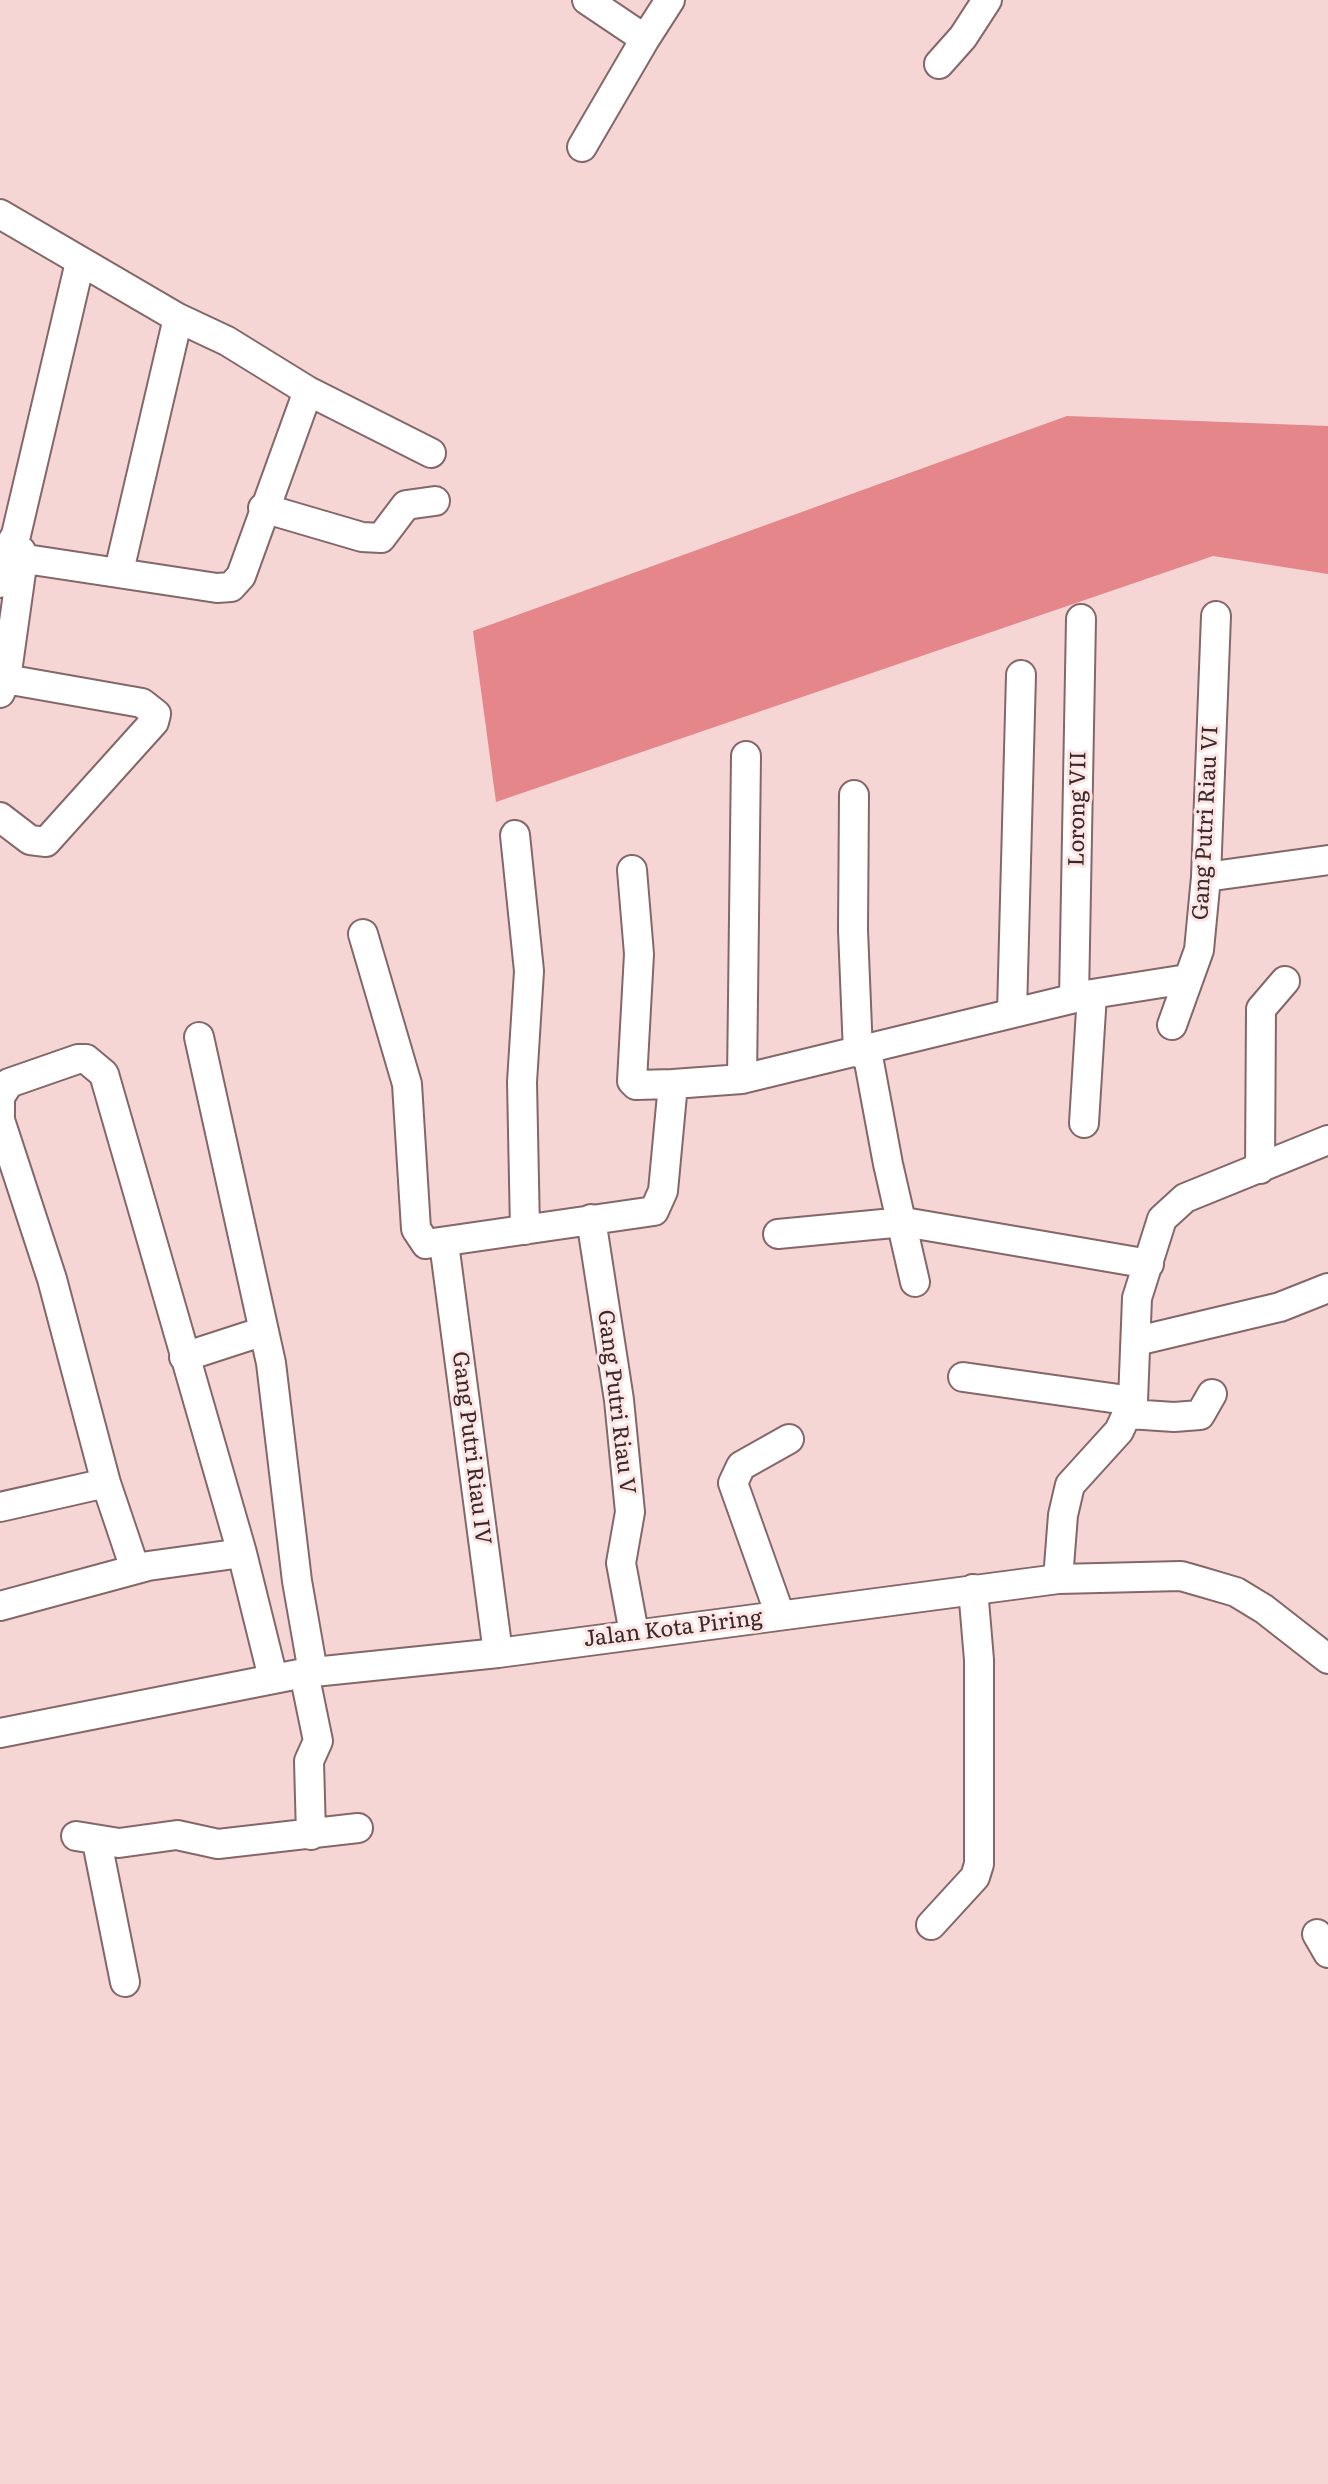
<!DOCTYPE html>
<html>
<head>
<meta charset="utf-8">
<style>
  body { margin:0 }
  canvas { display:block; background:#f6d5d5 }
</style>
</head>
<body>
<canvas width="1328" height="2484"></canvas>
<script>
const ctx = document.querySelector('canvas').getContext('2d');
ctx.lineJoin = 'round';
function fill(path, color) { ctx.fillStyle = color; ctx.fill(path, 'evenodd'); }
function stroke(path, color, width, dash) { ctx.strokeStyle = color; ctx.lineWidth = width; ctx.lineCap = dash ? 'butt' : 'round'; ctx.setLineDash(dash || []); ctx.stroke(path); }
function write(font, color, halo, rows, align = 'center') {
  ctx.font = font + ' Literata,serif'; ctx.lineWidth = 6; ctx.setLineDash([]); ctx.textBaseline = 'middle'; ctx.strokeStyle = halo; ctx.fillStyle = color; for (const [text, x, y, turn = 0] of rows) {
    ctx.save(); ctx.translate(x, y); ctx.rotate((+turn || 0) * Math.PI / 180); ctx.textAlign = isNaN(turn) ? turn : align; if (halo) ctx.strokeText(text, 0, 0); ctx.fillText(text, 0, 0); ctx.restore();
  }
}
fill(new Path2D(`
  M1067 416 1328 426V574L1213 556 496 802 473 631Z`), '#e4868a');
const minor = new Path2D(`
  M587 0 645 39 670 0
  M939 64 963 37 987 0
  M582 147 645 39
  M0 214 178 318 227 341 308 391 431 453
  M263 508 362 537 381 538 406 505 435 501
  M0 555 217 588 231 587 241 576 308 391
  M119 571 178 318
  M0 583 4 555 16 535 80 262
  M0 678 142 703 156 714 154 722 46 842 30 840 0 817
  M0 693 6 679 23 558 21 551
  M854 795 853 930 858 1053
  M515 835 529 971 522 1082 525 1230
  M632 870 639 954 632 1081 636 1085 673 1084
  M1206 877 1328 860
  M363 934 407 1084 416 1229 426 1244 654 1211 663 1191 673 1084 742 1079 1092 994 1187 979
  M1074 998 1081 619
  M1012 1012 1021 675
  M1172 1025 1199 950 1206 877 1216 616
  M199 1037 271 1363 297 1581 313 1672
  M867 1051 888 1164 915 1282
  M742 1079 746 756
  M0 1118V1097L9 1083 78 1059H86L104 1074 242 1553 273 1678
  M0 1120 52 1279 106 1483 135 1569
  M1084 1123 1092 994
  M1260 1169 1261 1009 1285 981
  M591 1219 619 1400 630 1512 621 1563 634 1633
  M778 1234 904 1222 1149 1264
  M444 1243 498 1653
  M1137 1341 1280 1307 1328 1288
  M184 1357 264 1331
  M963 1377 1133 1401
  M1129 1414 1174 1417 1200 1415 1212 1394
  M0 1507 106 1483
  M1058 1579 1063 1515 1070 1485 1119 1431 1133 1401 1137 1298 1162 1219 1185 1198 1328 1140
  M0 1606 148 1566 242 1553
  M780 1615 733 1483 741 1466 789 1439
  M304 1673 318 1741 309 1761 311 1835
  M0 1733 304 1673 498 1653 1058 1579 1181 1576 1202 1582 1236 1592 1264 1609 1328 1659
  M76 1836 119 1843 177 1835 218 1844 358 1828
  M97 1842 125 1982
  M931 1925 975 1877 979 1864V1660L973 1589
  M1317 1934 1328 1953`);
stroke(minor, '#846768', 32);
stroke(minor, '#fff', 28);
write('22px', '#362a2a', '#ffe4e4', [
  ["Lorong VII",1078,809,-89],
  ["Gang Putri Riau VI",1206,823,-87],
  ["Gang Putri Riau V",616,1402,83],
  ["Gang Putri Riau IV",471,1448,83],
  ["Jalan Kota Piring",673,1629,-7]
]);
</script>
</body>
</html>
